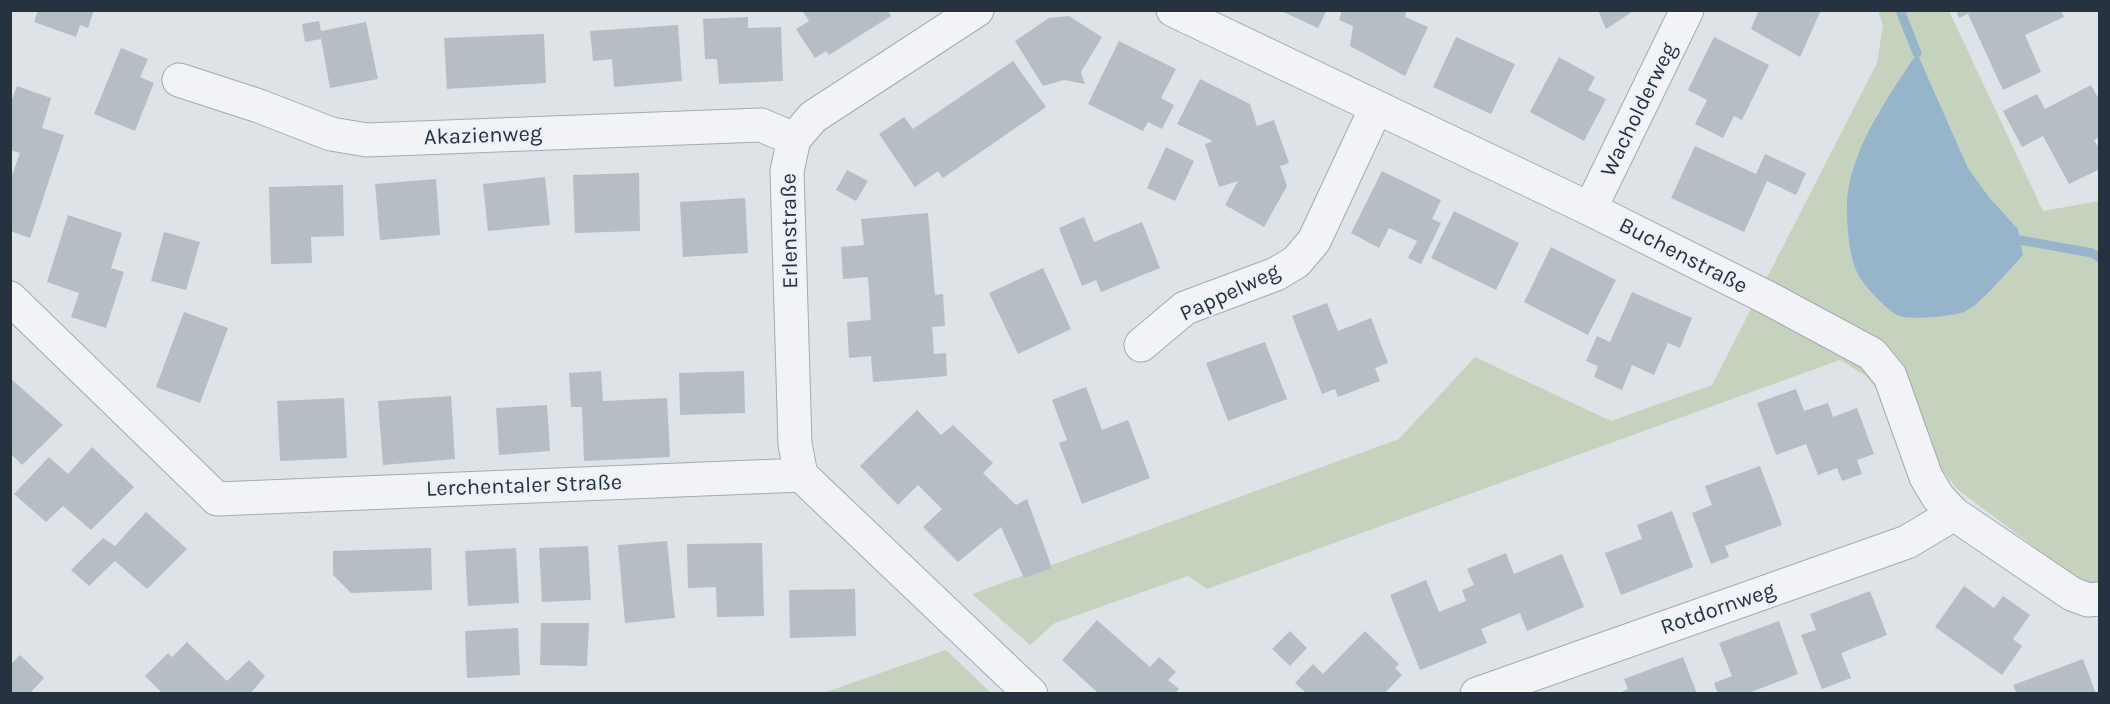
<!DOCTYPE html>
<html>
<head>
<meta charset="utf-8">
<style>
  body { margin:0 }
  #map { position:relative; width:2110px; height:704px; overflow:hidden; background:#dee3e8; font-family:Karla,sans-serif }
  canvas { display:block }
  .frame { position:absolute; inset:0; border:12px solid #263240; pointer-events:none }
</style>
</head>
<body>
<div id="map">
<canvas width="2110" height="704"></canvas>
<div class="frame"></div>
</div>
<script>
const ctx = document.querySelector('canvas').getContext('2d');
ctx.lineJoin = 'round';
function fill(path, color) { ctx.fillStyle = color; ctx.fill(path, 'evenodd'); }
function stroke(path, color, width, dash) { ctx.strokeStyle = color; ctx.lineWidth = width; ctx.lineCap = dash ? 'butt' : 'round'; ctx.setLineDash(dash || []); ctx.stroke(path); }
function write(font, color, halo, rows, align = 'center') {
  ctx.font = font + ' Karla,sans-serif'; ctx.lineWidth = 4.5; ctx.setLineDash([]); ctx.textBaseline = 'middle'; ctx.strokeStyle = halo; ctx.fillStyle = color; for (const [text, x, y, turn = 0] of rows) {
    ctx.save(); ctx.translate(x, y); ctx.rotate((+turn || 0) * Math.PI / 180); ctx.textAlign = isNaN(turn) ? turn : align; if (halo) ctx.strokeText(text, 0, 0); ctx.fillText(text, 0, 0); ctx.restore();
  }
}
fill(new Path2D(`
  M1878 11H1949L2043 211 2099 201V617L2085 585 1957 489 1866 376 1840 360 1207 589 1188 576 1055 623 1030 645 972 594 1399 439 1475 357 1611 421 1712 385 1877 63 1883 25ZM1917 54 1968 168 1989 197 2018 229 2023 255 1999 281 1967 311 1876 116Z
  M946 650 990 692 823 693Z`), '#c5d3be');
fill(new Path2D(`
  M1917 53 1968 168 1989 197 2018 229 2023 255C2012 267 1978 307 1964 312 1952 316 1909 321 1897 315 1885 308 1862 284 1857 272 1848 253 1845 211 1848 191 1857 139 1889 96 1917 53Z`), '#97b5ca');
stroke(new Path2D(`
  M1900 10 1917 53
  M2020 240 2092 253 2100 258`), '#97b5ca', 9);
fill(new Path2D(`
  M38 10H94L88 28 80 25 76 37 34 22Z
  M802 10H888L891 16 829 55 826 51 815 58 796 29 809 21Z
  M1279 10H1327L1318 28Z
  M1342 10H1407L1405 17 1428 27 1405 76 1350 46 1353 26 1339 20Z
  M1598 10H1635L1606 29Z
  M1759 10H1821L1800 57 1751 29Z
  M1956 10H2061L2064 17 2025 35 2041 72 2003 90 1968 14 1959 18Z
  M1069 16 1102 37 1081 72 1085 84 1064 80 1043 86 1015 41 1049 18Z
  M748 17V28L781 27 783 81 719 84 717 59H705L703 19Z
  M319 21 321 31 366 22 378 79 330 88 321 39 305 42 302 24Z
  M678 25 682 81 614 87 612 59 593 61 590 31Z
  M544 34 546 83 447 89 444 38Z
  M1456 37 1515 64 1491 114 1433 87Z
  M1714 37 1769 65 1742 120 1734 116 1723 138 1695 124 1707 100 1688 90Z
  M1119 41 1176 69 1161 98 1174 105 1162 129 1148 122 1143 131 1088 104Z
  M121 48 148 59 140 77 154 83 135 131 94 114Z
  M1559 57 1595 77 1588 90 1606 99 1584 141 1530 112Z
  M1013 61 1046 107 943 178 938 171 915 187 879 134 904 117 913 129Z
  M1200 79 1250 104 1257 126 1274 120 1289 163 1280 166 1287 186 1264 227 1225 205 1238 181 1219 187 1205 144 1213 141 1177 124Z
  M2091 85 2100 101V137L2094 140 2100 150V169L2069 184 2043 136 2022 147 2003 111 2037 94 2045 109Z
  M17 86 51 98 42 128 64 135 30 238 10 231V181L20 153 10 150V105Z
  M1695 146 1756 174 1765 154 1806 173 1796 195 1767 181 1744 232 1671 198Z
  M1166 147 1194 161 1175 201 1147 188Z
  M847 170 868 181 856 201 836 190Z
  M1382 171 1441 200 1432 219 1441 223 1421 264 1408 258 1417 241 1389 228 1379 248 1351 233Z
  M639 173 640 231 575 233 573 175Z
  M545 177 550 225 488 231 483 184Z
  M436 179 440 235 380 240 375 184Z
  M343 185 344 236 311 237 312 263 271 264 269 187Z
  M745 198 748 253 683 257 680 202Z
  M1454 211 1519 243 1496 290 1431 258Z
  M928 213 935 295 943 294 945 326 932 327 934 354 946 353 947 376 873 382 871 356 849 358 847 322 871 320 868 277 843 279 841 247 864 245 861 219Z
  M68 215 122 233 111 268 124 272 106 328 71 317 79 293 47 282Z
  M1084 217 1094 242 1142 222 1160 268 1101 292 1096 280 1082 286 1059 228Z
  M164 232 200 242 186 290 151 281Z
  M1551 247 1616 280 1588 335 1524 302Z
  M1043 268 1071 329 1018 354 989 293Z
  M1632 292 1692 318 1680 348 1668 343 1654 375 1632 365 1622 390 1594 377 1598 366 1586 361 1597 336 1610 342Z
  M1327 303 1338 331 1371 318 1388 363 1375 368 1380 381 1338 397 1335 389 1322 394 1292 316Z
  M184 312 228 328 200 403 156 387Z
  M1265 342 1287 399 1228 421 1206 363Z
  M601 371 603 401 667 398 670 457 584 461 582 407H571L569 373Z
  M744 371 745 413 680 415 679 373Z
  M10 378 63 425 22 465 10 453Z
  M1086 387 1102 430 1128 420 1150 478 1082 504 1059 443 1067 440 1052 400Z
  M1796 389 1804 411 1828 403 1833 417 1857 408 1874 454 1857 460 1862 474 1842 481 1837 468 1818 475 1806 444 1776 455 1757 403Z
  M451 396 455 459 383 465 378 401Z
  M344 398 347 458 280 461 277 401Z
  M547 405 550 451 499 455 496 408Z
  M917 410 941 435 953 425 993 463 983 473 1016 505 1027 499 1052 568 1024 578 1001 527 958 562 923 527 942 509 918 485 898 505 860 466Z
  M92 447 134 487 91 530 63 506 46 522 14 494 49 457 68 474Z
  M1760 466 1782 525 1725 546 1729 557 1711 564 1692 513 1712 505 1705 486Z
  M1672 511 1693 567 1621 595 1605 553 1642 539 1637 525Z
  M146 512 187 549 147 589 115 561 89 586 71 570 103 538 115 546Z
  M667 541 675 618 625 623 618 545Z
  M762 543 764 616 717 617 716 587 688 588 687 544Z
  M588 546 591 600 542 602 539 548Z
  M431 548 432 590 351 593 333 575V551Z
  M516 548 519 603 468 606 465 551Z
  M1506 553 1514 574 1562 554 1584 607 1527 631 1520 613 1481 629 1487 643 1420 670 1390 595 1426 580 1439 612 1466 601 1462 590 1474 585 1467 569Z
  M1964 586 1994 608 2003 596 2030 615 2013 639 2022 646 2002 675 1935 627Z
  M855 589 856 636 790 638 789 590Z
  M1870 591 1887 635 1841 653 1851 678 1822 689 1801 635 1816 630 1810 614Z
  M1097 620 1150 667 1159 657 1176 672 1168 680 1179 689 1175 694H1099L1062 660Z
  M1779 621 1798 674 1746 694H1718L1714 683 1732 676 1719 643Z
  M541 623H589L587 666 540 665Z
  M518 628 520 675 467 678 465 631Z
  M1290 631 1307 648 1290 666 1272 649Z
  M1365 631 1399 664 1395 668 1402 675 1384 694H1307L1295 683 1313 664 1323 674Z
  M187 642 227 681 249 660 265 676 250 694H163L145 676 168 653 172 657Z
  M20 655 44 678 29 694H10V665Z
  M1683 657 1697 694H1617L1628 689 1624 679Z
  M2083 659 2096 694H2017L2013 685Z`), '#b5bdc5');
const minor = new Path2D(`
  M1173 10 1590 209 1768 298 1872 354 1890 376 1926 477 1938 497 1954 514 2072 594 2088 600 2100 599
  M179 80 259 106 331 134 367 140 761 125 794 139
  M1590 209 1687 10
  M10 298 217 499 801 475 1031 694
  M1141 345 1185 308 1276 274 1296 262 1314 241 1376 108
  M801 475 795 444 787 171 794 139 813 117 977 10
  M1477 694 1907 542 1954 514`);
stroke(minor, '#a3aab2', 35);
stroke(minor, '#f1f3f6', 33);
write('22px', '#263240', '#edf2f6', [
  ["Wacholderweg",1639,110,-64],
  ["Akazienweg",483,136,-2],
  ["Erlenstraße",790,231,-91],
  ["Buchenstraße",1683,256,27],
  ["Pappelweg",1230,293,-25],
  ["Lerchentaler Straße",524,486,-2],
  ["Rotdornweg",1718,609,-19]
]);
</script>
</body>
</html>
